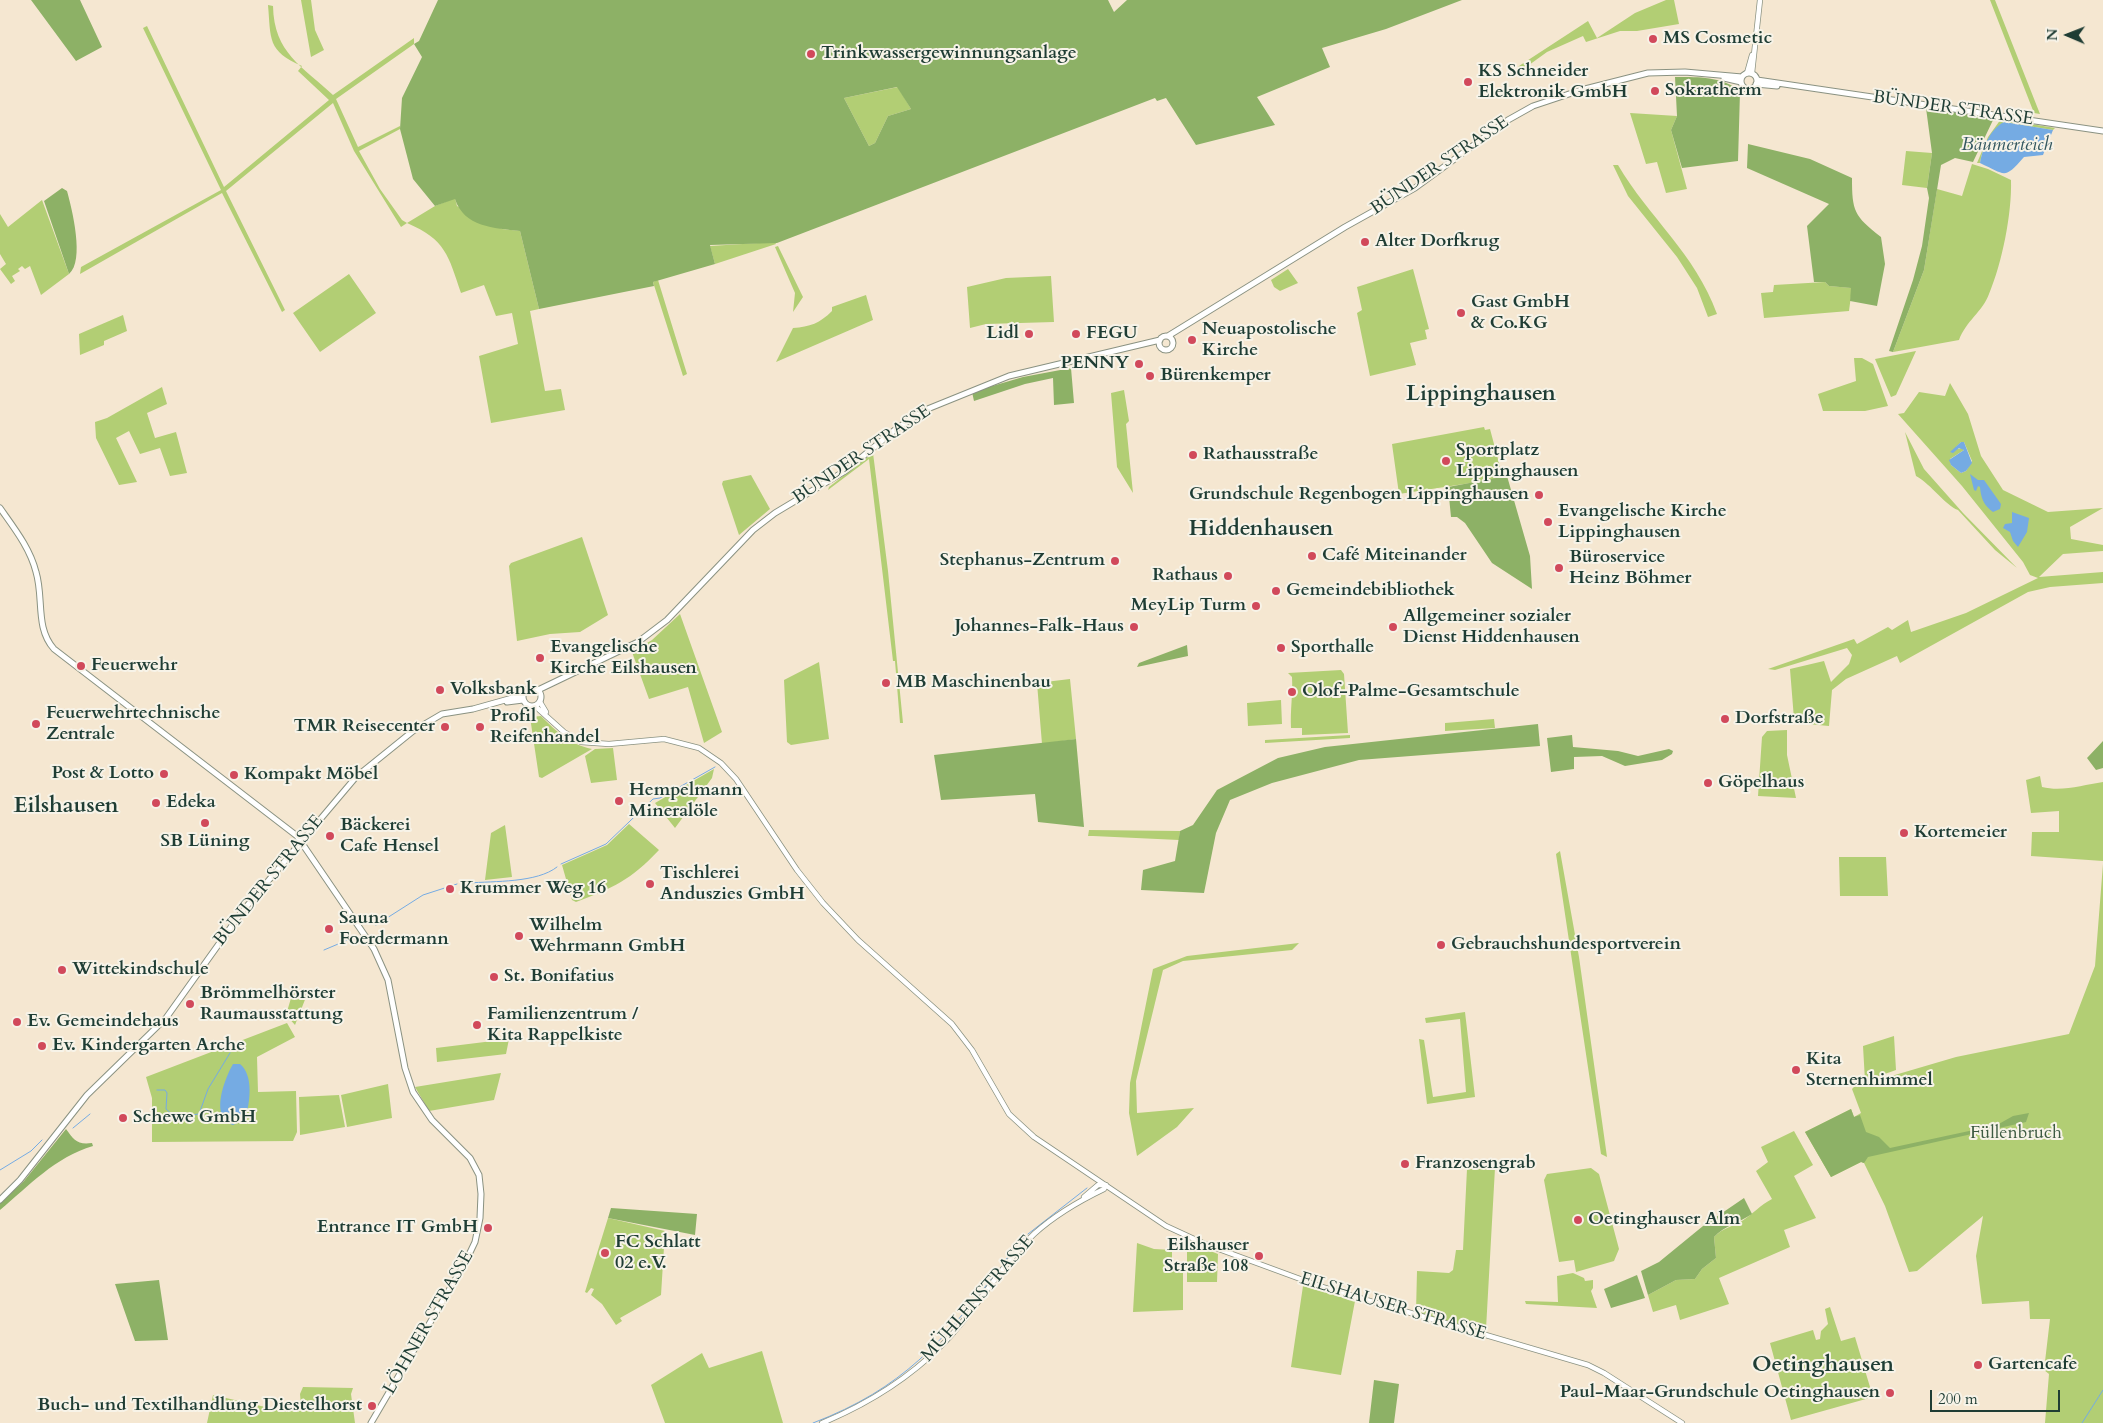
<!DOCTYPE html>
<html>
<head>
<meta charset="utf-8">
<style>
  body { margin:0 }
  #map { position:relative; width:2103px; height:1423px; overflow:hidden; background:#f5e7d1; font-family:Cardo,serif }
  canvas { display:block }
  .north { position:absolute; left:2043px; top:10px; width:50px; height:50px; -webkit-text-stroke:4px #f7f3e8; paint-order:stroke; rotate:271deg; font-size:14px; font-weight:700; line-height:20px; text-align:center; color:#1f3d34 }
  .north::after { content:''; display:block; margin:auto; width:18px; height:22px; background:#1f3d34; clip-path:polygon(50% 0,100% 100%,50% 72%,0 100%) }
  .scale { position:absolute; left:1930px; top:1390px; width:130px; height:22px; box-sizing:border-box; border:2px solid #1f3d34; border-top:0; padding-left:6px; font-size:15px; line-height:18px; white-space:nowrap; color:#1f3d34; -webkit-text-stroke:4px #f7f3e8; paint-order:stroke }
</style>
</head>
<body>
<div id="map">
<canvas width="2103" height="1423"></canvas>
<div class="north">N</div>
<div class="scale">200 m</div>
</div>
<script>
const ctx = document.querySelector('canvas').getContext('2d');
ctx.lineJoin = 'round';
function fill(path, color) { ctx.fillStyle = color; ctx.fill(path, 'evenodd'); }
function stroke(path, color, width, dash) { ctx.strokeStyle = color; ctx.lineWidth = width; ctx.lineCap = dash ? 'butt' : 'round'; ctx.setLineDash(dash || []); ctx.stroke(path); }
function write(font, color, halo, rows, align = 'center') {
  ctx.font = font + ' Cardo,serif'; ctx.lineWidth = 4; ctx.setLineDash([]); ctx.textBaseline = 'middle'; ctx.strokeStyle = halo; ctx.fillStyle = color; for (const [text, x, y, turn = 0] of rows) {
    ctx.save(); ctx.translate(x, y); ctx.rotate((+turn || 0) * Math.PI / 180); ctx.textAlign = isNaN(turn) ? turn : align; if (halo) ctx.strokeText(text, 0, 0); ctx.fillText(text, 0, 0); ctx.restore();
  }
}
fill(new Path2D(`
  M301 0H311L315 30 324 50 311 57Z
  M1666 0H1674L1679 24 1637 31H1620L1586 42 1583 36 1547 52 1511 78 1519 66 1588 21 1597 38 1635 13Z
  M1990 0H1995L2040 114 2034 113Z
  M268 5 273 6C274 53 302 66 333 95L414 38V44L336 99 358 147 400 126V129L359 151 380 189 402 220 407 223 435 206 455 198 457 206 502 229 520 231 539 309 530 311 545 391 561 389 565 410 491 423 479 356 518 344 512 313 496 316 484 285 461 293C448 255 446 240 407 223L401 227 354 151 333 103 226 191 285 310 282 312 222 193 80 274 81 267 221 190 143 28 147 26 224 187 329 100 298 71 302 66C267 51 271 39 268 5Z
  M898 87 911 109 888 116 875 143 869 146 844 98Z
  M1630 113 1677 116 1671 130 1687 189 1666 193 1657 162 1646 164Z
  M2001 119 2055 128 2053 130 2004 122C1990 133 1983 145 1980 163H1977L1988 137Z
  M1906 151 1932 153 1927 188 1902 185Z
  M1972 164 1988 169 2011 180C2012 214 2002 263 1989 294 1983 311 1966 321 1959 340L1893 352 1924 270 1937 189 1962 196Z
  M1613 165H1618C1649 218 1695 253 1717 314L1708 317 1697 288 1677 257 1628 196Z
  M42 200 69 274 41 295 30 266 25 269 22 266 18 269 20 271 12 276 15 281 11 284 0 269 6 264 0 254V214L8 227Z
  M775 242 776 244 715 264 710 246Z
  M778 246 803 297 793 312 795 293 775 247Z
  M1288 269 1298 283 1280 291 1274 287 1271 280Z
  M1413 269 1429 329 1425 330 1427 339 1410 343 1416 365 1370 376 1357 313 1362 310 1357 287Z
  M349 274 376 313 320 352 293 313Z
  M1051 276 1054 322 986 324 970 328 967 287 1006 278Z
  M658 280 687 374 683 376 653 282Z
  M1825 282 1829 286 1852 288 1849 311 1764 318 1761 293 1773 292 1774 285Z
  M866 295 873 320 776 362 793 328C810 327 820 323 832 311V307Z
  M123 315 127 331 104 341V345L80 355 79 334Z
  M1916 351 1896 395 1891 397 1875 359Z
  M1854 358H1862L1873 364 1888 406 1865 411H1823L1818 394 1856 381Z
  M1950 383 1968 414 1981 456 2003 490 2048 512 2103 508 2070 527 2071 539 2103 545V551L2063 554 2039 577 2103 572V583L2050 587 2028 592 1900 663 1897 656 1846 679 1832 690 1829 726 1797 723 1794 719 1790 669 1824 661 1831 682 1849 664 1852 655 1847 648 1775 670 1768 669 1854 639 1857 644 1888 627 1892 630 1908 620 1911 632 1966 613 2038 578 2030 575 2023 562 1962 486 1898 414 1904 413 1919 392 1945 396ZM1961 442H1964L1972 461 1966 471 1961 473 1951 465 1950 459 1964 450 1962 448 1957 449 1956 447Z
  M162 387 167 404 147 413 155 438 176 432 187 473 170 476 160 448 140 454 129 431 116 438 137 482 119 485 96 438 95 422 107 418Z
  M1124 390 1129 421 1126 424 1133 493 1117 467 1111 393Z
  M1484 427 1485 430 1490 429 1503 478 1399 494 1392 444Z
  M1905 432 1924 469 1963 513 2017 568 1995 550 1958 510C1945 505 1932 485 1916 476Z
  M873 453 888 571 903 723H900L895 661H893L869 459 828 490 829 487Z
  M751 475 770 509 739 535 722 484 723 481Z
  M582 537 608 615 580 632 550 634 517 641 509 566 511 563Z
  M680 614 722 732 704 743 688 687 649 699 632 652 652 640Z
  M819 662 829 739 791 745 787 742 784 680Z
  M1341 670 1344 674 1348 733 1302 735V728H1291C1290 710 1293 695 1292 677L1288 673Z
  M1070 679 1076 739 1042 744 1037 683Z
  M1281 700 1282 724 1248 726 1247 703Z
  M541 716C557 732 569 744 592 749L542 778 539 777 530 717Z
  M1494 719 1495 728 1445 731V723Z
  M1787 730V755L1796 798 1758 796 1762 737 1767 731Z
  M1350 735V738L1265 743V740Z
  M613 748 617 780 591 783 585 756 595 749Z
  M714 769 712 778 675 828 655 803Z
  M2040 776 2042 787C2062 792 2083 785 2103 782V861L2031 856 2032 832H2059V811L2031 813 2026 780Z
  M629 824 659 850C631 880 613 888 576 902L572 900 562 865 607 845Z
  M505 825 512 877 485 880 491 833Z
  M1089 830 1180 831 1179 840 1093 836H1088Z
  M1560 851 1579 957 1607 1157 1601 1154 1556 854Z
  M1839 857H1886L1888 896H1840Z
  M2103 864V1423H2045L2049 1374 2044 1370 2050 1319H2030L2029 1301 1982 1304 1976 1256 1983 1216 1917 1271 1909 1272 1885 1206 1864 1163 1861 1162 1831 1177 1805 1132 1851 1109 1854 1117 1861 1113 1852 1089 1854 1087 1956 1057 2069 1034 2095 966Z
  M1299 943 1292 950 1183 961 1163 970 1136 1081 1137 1113 1194 1108 1177 1127 1137 1156 1129 1113 1130 1083 1153 969 1187 956Z
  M294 988 308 992 295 1025 286 1015Z
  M1465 1012 1475 1097 1427 1104 1419 1039 1424 1040 1433 1097 1466 1092 1460 1019 1426 1023 1425 1018Z
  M287 1023 295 1037 257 1057 258 1092 296 1091 297 1132 293 1141 152 1142V1098L146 1077Z
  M1894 1036 1896 1070 1865 1081 1863 1046Z
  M509 1039 506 1054 437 1062 436 1048Z
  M501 1073 494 1100 429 1111 415 1087Z
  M388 1084 392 1118 347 1127 341 1095Z
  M339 1095 345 1127 300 1135 299 1097Z
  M1794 1131 1813 1165 1794 1176 1816 1218 1784 1230 1790 1247 1719 1278 1729 1304 1680 1320 1676 1305 1653 1312 1648 1295 1676 1280 1695 1279 1702 1269 1716 1258 1714 1237C1724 1227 1730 1228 1742 1221 1753 1214 1760 1205 1772 1199L1756 1171 1768 1162 1761 1147Z
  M1495 1168 1486 1329 1483 1331 1416 1312 1417 1271 1449 1273 1453 1270 1456 1250H1463L1467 1169Z
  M1591 1168 1599 1174 1619 1249 1614 1261 1576 1272 1574 1260 1559 1262 1544 1180 1547 1174Z
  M608 1218 665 1231 661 1295 620 1318 622 1321 616 1325 602 1304 591 1295 594 1289 591 1288 587 1293 585 1292Z
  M1137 1243 1154 1249 1172 1250V1268H1183V1310L1133 1312Z
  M1190 1243 1218 1254 1217 1282H1187V1245Z
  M1573 1273 1584 1278 1585 1281 1593 1280V1288L1591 1291 1597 1308 1526 1304 1525 1301 1558 1302 1557 1276Z
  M1303 1286 1355 1301 1341 1375 1291 1367Z
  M1830 1307 1841 1341 1855 1337 1873 1397 1791 1420 1770 1343 1813 1330 1816 1340 1820 1339 1821 1331 1828 1324 1825 1309Z
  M762 1351 783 1423H665L651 1385 702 1353 709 1368Z
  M303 1387 353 1388 351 1394 355 1423H207L213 1395 287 1412 288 1408 298 1409 297 1405H301L300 1394Z`), '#b2ce74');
fill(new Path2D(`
  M31 0H80L102 47 76 61Z
  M438 0H1108L1114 12 1127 0H1462L1386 29 1322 48 1330 67 1257 97 1275 125 1196 145 1166 98 1157 101 1155 98 777 243 710 245 715 264 653 282 654 286 539 309 520 231C494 228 464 227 455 199L435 206 413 179 400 129 402 98 422 57 414 44 419 41ZM897 87 911 109 888 116 875 143 869 146 844 98Z
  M1675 77C1695 77 1725 76 1740 92L1738 161 1682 168 1671 130 1677 116Z
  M1926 108 1994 118 1973 162 1955 158 1941 165 1924 270 1893 352 1889 351 1913 280 1922 246 1929 198 1927 188 1932 153Z
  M1748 144 1810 159 1852 178C1852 211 1854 216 1881 237L1885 264 1877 306 1850 301 1851 288 1829 286 1825 282H1814L1807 226 1829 204 1747 168Z
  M62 188 67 191C72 209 85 261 69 274L44 201Z
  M1071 368 1074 403 1054 405 1053 378 1025 384 974 401 972 392 1023 377Z
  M1507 476 1530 556 1532 589 1492 563 1465 523 1457 517H1451L1448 487Z
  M1187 645 1188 656 1137 667 1139 663Z
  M1538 724 1540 746 1359 760 1272 783 1230 800 1216 833 1204 893 1141 890 1143 870 1175 861 1180 831 1193 825 1217 790 1278 758 1325 747Z
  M1572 735 1573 747 1618 751 1638 756 1669 749 1673 751 1672 754 1662 760 1625 766 1602 756 1574 757V769L1551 772 1547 738Z
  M1076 739 1084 827 1038 822 1035 794 941 800 934 755Z
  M2103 741V768L2096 770 2087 758Z
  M1851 1109 1854 1117 1860 1115 1866 1132 1879 1137 1890 1148 1997 1125 2013 1116 2029 1113 2026 1122 1868 1157 1864 1163 1861 1162 1831 1177 1805 1132Z
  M66 1129C74 1140 77 1145 92 1143L93 1146C55 1157 29 1186 0 1210V1203L24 1181Z
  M1744 1198 1752 1214C1739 1223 1724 1226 1714 1237L1716 1258 1702 1269 1695 1279 1676 1280 1648 1295 1641 1271 1659 1262 1703 1226Z
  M611 1208 697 1214 695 1235 608 1218Z
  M1637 1275 1645 1298 1611 1308 1604 1289Z
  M159 1280 168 1340 135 1341 115 1284Z
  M1374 1380 1399 1384 1394 1423H1369Z`), '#8db166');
fill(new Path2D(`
  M2004 122 2053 130 2043 155 2024 157C2004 180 2006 175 1980 163 1983 148 1989 130 2004 122Z
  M1961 442H1964L1972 463 1966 471 1961 473 1951 465 1949 460 1964 450 1959 448 1953 453 1950 452Z
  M1970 474 1978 480H1984L2001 504 2000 509 1993 512C1983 505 1981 497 1980 487L1978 486 1976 491 1974 490Z
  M2012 512 2029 518 2027 532 2018 547 2013 541 2010 532 2003 528 2005 524 2012 523Z
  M233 1064H240C254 1075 250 1104 245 1119L233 1125C209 1118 225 1078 233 1064Z`), '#75abe3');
stroke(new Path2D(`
  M561 864 606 844 653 799 660 798 715 767
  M469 883C494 881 537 883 557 867
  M376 925 423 895 457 884
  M324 950 357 936
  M157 1090H165L167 1093 166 1109 175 1117 199 1114 208 1089 230 1053
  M73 1128 90 1114
  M0 1170 31 1151 42 1140
  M1028 1234 1087 1188
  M1002 1264 1025 1237
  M813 1423C904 1388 942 1342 1000 1268
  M2082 1423 2103 1390`), '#75abe3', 1);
const minor = new Path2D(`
  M1747 73 1752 55
  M1752 73 1760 0
  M540 702 546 712
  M535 706 564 732 581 742 609 744 664 739 699 748 721 763 736 779 797 870 823 903 858 940 952 1024 972 1050 1009 1114 1034 1137 1166 1226 1205 1244 1322 1287 1588 1365 1604 1373 1682 1423
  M1084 1197 1098 1185H1104
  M822 1423C868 1404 907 1380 942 1345 976 1311 999 1267 1034 1234 1055 1215 1079 1201 1104 1189L1106 1185`);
const major = new Path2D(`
  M1741 81a8 8 0 1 1 16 0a8 8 0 1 1-16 0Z
  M1724 78 1741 82
  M1757 80 2103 131
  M1756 84 1777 86
  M1159 343a7 7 0 1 1 14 0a7 7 0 1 1-14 0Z
  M1168 336 1345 227 1415 188 1508 120 1533 106 1581 90 1648 73 1685 72 1742 77
  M0 508C14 528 30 548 36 572 44 598 35 628 54 649L297 836 374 949 388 980 405 1068 413 1092 432 1120 470 1158 479 1175 481 1194 480 1218 475 1242 465 1263 371 1423
  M523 697a9 9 0 1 1 18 0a9 9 0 1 1-18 0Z
  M538 690 638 642 667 620 753 530 775 513 845 471 896 429 925 410 1009 376 1160 340
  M507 702 523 700
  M0 1200 20 1180 87 1095 166 1018 241 913 356 777 413 731 442 714 473 709 523 695`);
stroke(minor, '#8a9282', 6);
stroke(major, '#8a9282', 7);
stroke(minor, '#fff', 4.5);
stroke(major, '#fff', 5);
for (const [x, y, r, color] of [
  [1653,39,5,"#d1495b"],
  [811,54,5,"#d1495b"],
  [1468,82,5,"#d1495b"],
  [1655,91,5,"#d1495b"],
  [1365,242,5,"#d1495b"],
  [1461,313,5,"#d1495b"],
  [1029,334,5,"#d1495b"],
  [1076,334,5,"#d1495b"],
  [1192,340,5,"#d1495b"],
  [1139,364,5,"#d1495b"],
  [1150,376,5,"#d1495b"],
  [1193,455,5,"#d1495b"],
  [1446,461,5,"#d1495b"],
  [1539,495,5,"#d1495b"],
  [1548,522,5,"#d1495b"],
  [1312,556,5,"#d1495b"],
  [1115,561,5,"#d1495b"],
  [1559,568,5,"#d1495b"],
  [1228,576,5,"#d1495b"],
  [1276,591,5,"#d1495b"],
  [1256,606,5,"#d1495b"],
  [1134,627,5,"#d1495b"],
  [1393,627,5,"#d1495b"],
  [1281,648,5,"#d1495b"],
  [540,658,5,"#d1495b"],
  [81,666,5,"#d1495b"],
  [886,683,5,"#d1495b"],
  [440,690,5,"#d1495b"],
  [1292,692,5,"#d1495b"],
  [1725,719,5,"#d1495b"],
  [36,724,5,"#d1495b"],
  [445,727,5,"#d1495b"],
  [480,727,5,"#d1495b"],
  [164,774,5,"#d1495b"],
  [234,775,5,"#d1495b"],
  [1708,783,5,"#d1495b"],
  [619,801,5,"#d1495b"],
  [156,803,5,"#d1495b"],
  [205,823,5,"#d1495b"],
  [1904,833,5,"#d1495b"],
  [330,836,5,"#d1495b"],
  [650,884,5,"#d1495b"],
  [450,889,5,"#d1495b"],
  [329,929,5,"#d1495b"],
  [519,936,5,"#d1495b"],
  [1441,945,5,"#d1495b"],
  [62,970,5,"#d1495b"],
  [494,977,5,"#d1495b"],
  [190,1004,5,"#d1495b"],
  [17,1022,5,"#d1495b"],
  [477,1025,5,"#d1495b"],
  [42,1046,5,"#d1495b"],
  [1796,1070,5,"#d1495b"],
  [123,1118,5,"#d1495b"],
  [1405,1164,5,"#d1495b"],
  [1578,1220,5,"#d1495b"],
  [488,1228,5,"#d1495b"],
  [605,1253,5,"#d1495b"],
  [1259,1256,5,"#d1495b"],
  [1978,1365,5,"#d1495b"],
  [1890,1393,5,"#d1495b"],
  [372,1406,5,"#d1495b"]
]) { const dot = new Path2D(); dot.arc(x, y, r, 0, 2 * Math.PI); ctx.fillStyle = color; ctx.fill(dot); stroke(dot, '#f7f3e8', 2); }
write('bold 18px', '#1f3d34', '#f7f3e8', [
  ["MS Cosmetic",1663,39],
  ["Trinkwassergewinnungsanlage",821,54],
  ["KS Schneider",1478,72],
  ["Elektronik GmbH",1478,93],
  ["Sokratherm",1665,91],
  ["Alter Dorfkrug",1375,242],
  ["Gast GmbH",1471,303],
  ["& Co.KG",1471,324],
  ["Neuapostolische",1202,330],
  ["Kirche",1202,351],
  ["Lidl",1019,334,"right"],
  ["FEGU",1086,334],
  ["PENNY",1129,364,"right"],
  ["Bürenkemper",1160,376],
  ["Sportplatz",1456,451],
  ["Lippinghausen",1456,472],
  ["Rathausstraße",1203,455],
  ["Grundschule Regenbogen Lippinghausen",1529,495,"right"],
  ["Evangelische Kirche",1558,512],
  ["Lippinghausen",1558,533],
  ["Café Miteinander",1322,556],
  ["Büroservice",1569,558],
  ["Heinz Böhmer",1569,579],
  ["Stephanus-Zentrum",1105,561,"right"],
  ["Rathaus",1218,576,"right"],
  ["Gemeindebibliothek",1286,591],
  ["MeyLip Turm",1246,606,"right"],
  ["Allgemeiner sozialer",1403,617],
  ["Dienst Hiddenhausen",1403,638],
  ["Johannes-Falk-Haus",1124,627,"right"],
  ["Evangelische",550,648],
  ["Kirche Eilshausen",550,669],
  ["Sporthalle",1291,648],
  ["Feuerwehr",91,666],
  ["MB Maschinenbau",896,683],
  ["Volksbank",450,690],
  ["Olof-Palme-Gesamtschule",1302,692],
  ["Feuerwehrtechnische",46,714],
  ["Zentrale",46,735],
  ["Profil",490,717],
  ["Reifenhandel",490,738],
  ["Dorfstraße",1735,719],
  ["TMR Reisecenter",435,727,"right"],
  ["Post & Lotto",154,774,"right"],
  ["Kompakt Möbel",244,775],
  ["Göpelhaus",1718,783],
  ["Hempelmann",629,791],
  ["Mineralöle",629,812],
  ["Edeka",166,803],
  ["Bäckerei",340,826],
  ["Cafe Hensel",340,847],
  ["Kortemeier",1914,833],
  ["SB Lüning",205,842,"center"],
  ["Tischlerei",660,874],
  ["Anduszies GmbH",660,895],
  ["Krummer Weg 16",460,889],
  ["Sauna",339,919],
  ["Foerdermann",339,940],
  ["Wilhelm",529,926],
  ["Wehrmann GmbH",529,947],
  ["Gebrauchshundesportverein",1451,945],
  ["Wittekindschule",72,970],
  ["St. Bonifatius",504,977],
  ["Brömmelhörster",200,994],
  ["Raumausstattung",200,1015],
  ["Familienzentrum /",487,1015],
  ["Kita Rappelkiste",487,1036],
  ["Ev. Gemeindehaus",27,1022],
  ["Ev. Kindergarten Arche",52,1046],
  ["Kita",1806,1060],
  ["Sternenhimmel",1806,1081],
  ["Schewe GmbH",133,1118],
  ["Franzosengrab",1415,1164],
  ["Oetinghauser Alm",1588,1220],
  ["Entrance IT GmbH",478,1228,"right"],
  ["FC Schlatt",615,1243],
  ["02 e.V.",615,1264],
  ["Eilshauser",1249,1246,"right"],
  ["Straße 108",1249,1267,"right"],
  ["Gartencafe",1988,1365],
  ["Paul-Maar-Grundschule Oetinghausen",1880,1393,"right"],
  ["Buch- und Textilhandlung Diestelhorst",362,1406,"right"]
], 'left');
write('18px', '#1f3d34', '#f7f3e8', [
  ["BÜNDER STRASSE",1953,109,8],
  ["BÜNDER STRASSE",1440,166,-34],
  ["BÜNDER STRASSE",862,455,-34],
  ["BÜNDER STRASSE",269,881,-51],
  ["MÜHLENSTRASSE",978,1299,-49],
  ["EILSHAUSER STRASSE",1393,1307,17],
  ["LÖHNER STRASSE",429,1323,-60]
]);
write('18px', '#3c5a41', '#f7f3e8', [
  ["Füllenbruch",2016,1134]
]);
write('italic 19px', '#345860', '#f7f3e8', [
  ["Bäumerteich",2007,146]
]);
write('bold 22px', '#1f3d34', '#f7f3e8', [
  ["Lippinghausen",1481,395],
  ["Hiddenhausen",1261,530],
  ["Eilshausen",66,807],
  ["Oetinghausen",1823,1366]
]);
</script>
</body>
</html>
